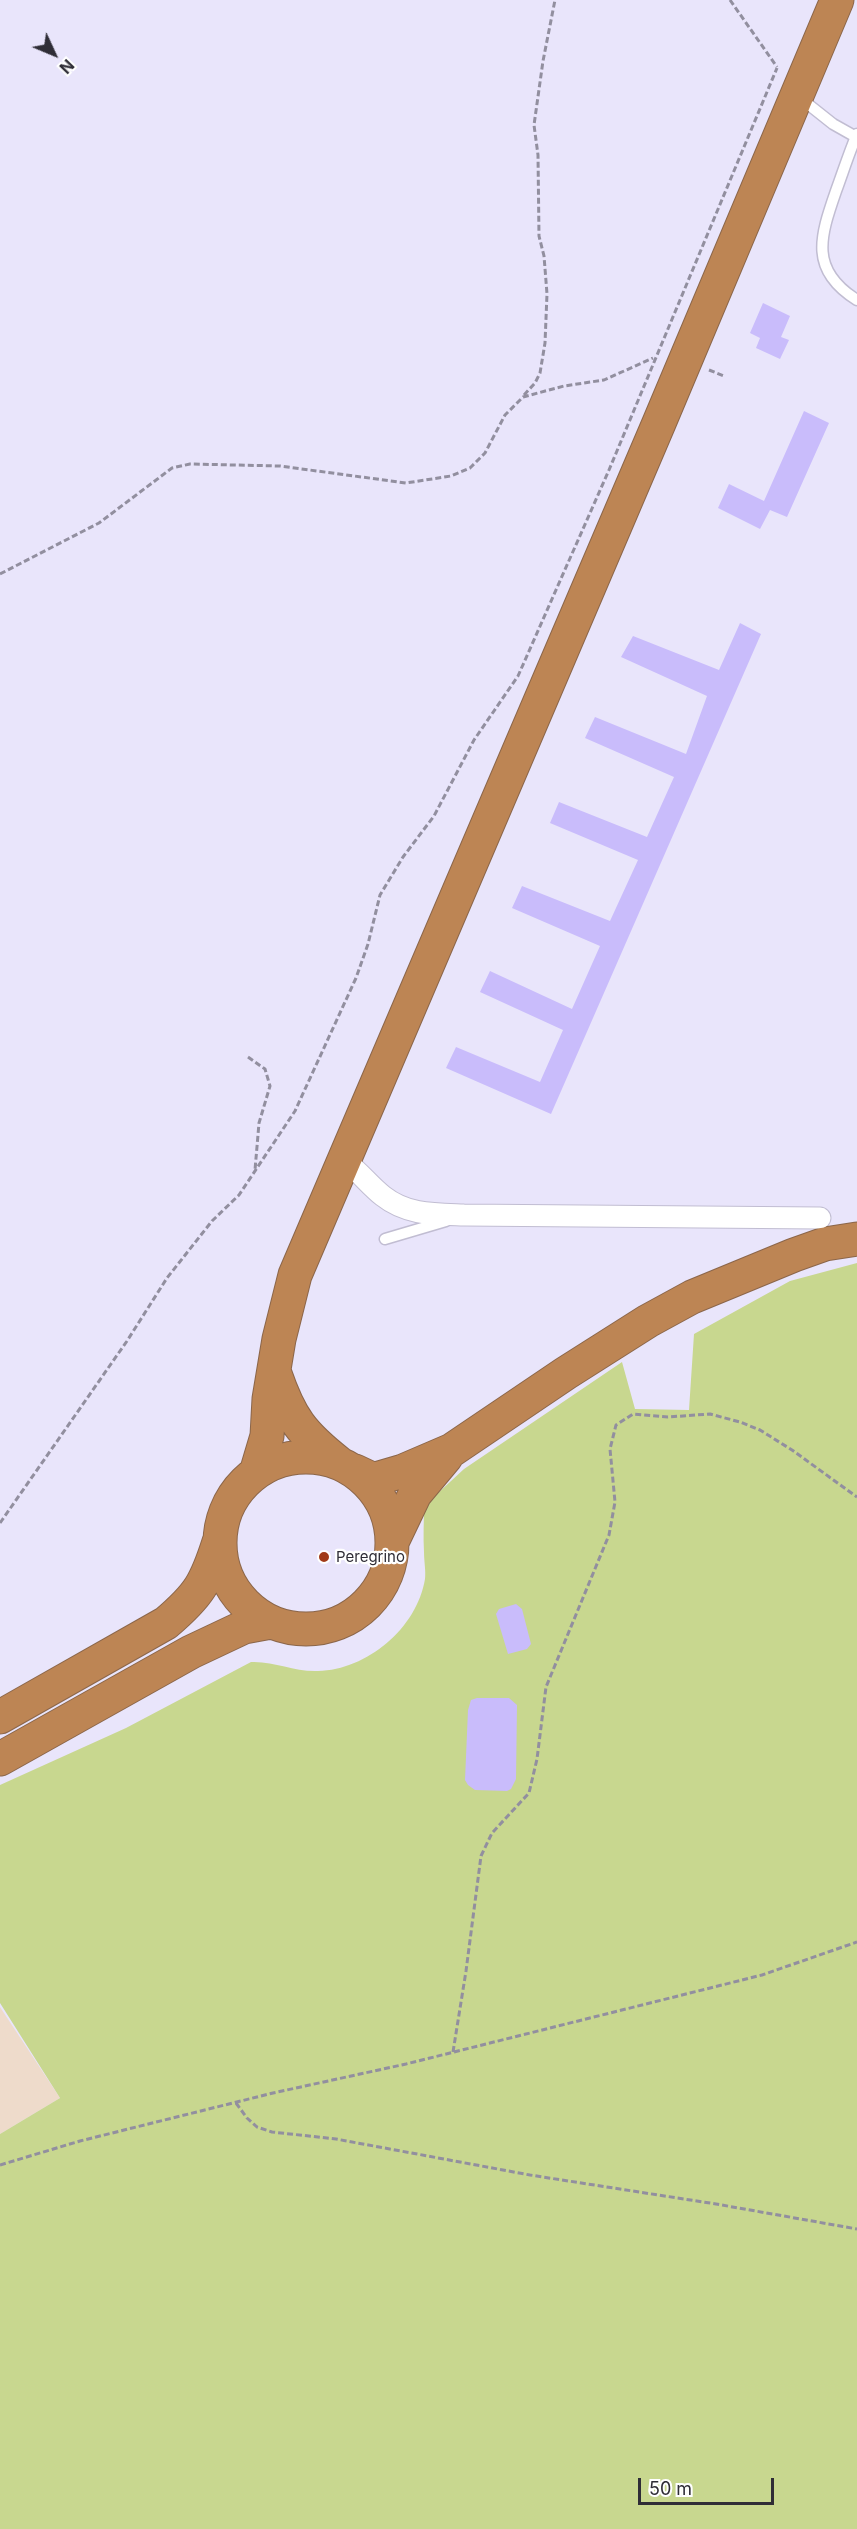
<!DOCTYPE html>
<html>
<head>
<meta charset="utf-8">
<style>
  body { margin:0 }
  #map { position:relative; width:857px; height:2529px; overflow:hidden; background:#e9e5fb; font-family:Inter,sans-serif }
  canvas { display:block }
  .north { position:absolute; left:24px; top:24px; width:60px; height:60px; -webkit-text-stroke:4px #fff; paint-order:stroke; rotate:134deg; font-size:16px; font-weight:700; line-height:24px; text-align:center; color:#2f2d36 }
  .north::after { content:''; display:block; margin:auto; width:21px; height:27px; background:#2f2d36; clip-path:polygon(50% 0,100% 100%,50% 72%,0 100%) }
  .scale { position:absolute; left:638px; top:2478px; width:136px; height:27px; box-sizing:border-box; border:3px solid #2f2d36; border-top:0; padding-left:8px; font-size:18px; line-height:21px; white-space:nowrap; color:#2f2d36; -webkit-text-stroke:4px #fff; paint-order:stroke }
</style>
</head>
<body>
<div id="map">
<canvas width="857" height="2529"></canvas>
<div class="north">N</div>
<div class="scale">50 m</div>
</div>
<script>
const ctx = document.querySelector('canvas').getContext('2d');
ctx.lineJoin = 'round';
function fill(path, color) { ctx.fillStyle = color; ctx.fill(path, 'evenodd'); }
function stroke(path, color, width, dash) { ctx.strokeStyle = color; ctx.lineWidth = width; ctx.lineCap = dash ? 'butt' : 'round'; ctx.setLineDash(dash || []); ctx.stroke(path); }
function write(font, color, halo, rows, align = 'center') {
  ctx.font = font + ' Inter,sans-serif'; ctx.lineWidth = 4.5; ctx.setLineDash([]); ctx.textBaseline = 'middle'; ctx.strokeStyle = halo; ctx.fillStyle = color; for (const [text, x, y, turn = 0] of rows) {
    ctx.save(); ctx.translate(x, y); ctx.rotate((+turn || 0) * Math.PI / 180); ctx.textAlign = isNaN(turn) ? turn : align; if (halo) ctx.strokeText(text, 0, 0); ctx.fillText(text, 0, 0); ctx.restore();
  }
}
fill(new Path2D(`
  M0 2007 60 2098 0 2134Z`), '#eedbcb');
fill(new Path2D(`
  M857 1263V2529H0V2134L60 2098 0 2003V1785L126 1728 251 1662C275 1661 294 1672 318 1671 367 1670 417 1628 425 1579 426 1571 424 1561 424 1552 423 1537 424 1521 424 1506L464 1469 622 1362 635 1409 689 1410 694 1334 790 1281Z`), '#c8d78f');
fill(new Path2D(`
  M763 303 790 316 781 337 789 340 780 359 756 348 760 338 750 333Z
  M804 411 829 423 787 517 770 510 760 529 718 508 729 484 764 501Z
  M740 623 761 634 551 1114 446 1068 456 1047 540 1082 563 1030 480 992 490 971 572 1009 600 946 512 908 522 886 610 921 638 860 550 823 559 802 647 837 674 777 585 738 595 717 686 754 707 696 621 657 633 636 719 670Z
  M516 1604 522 1609 531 1644 527 1649 508 1654 496 1614 499 1609Z
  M477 1698H509L517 1705 516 1779 511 1789 507 1791 475 1790 468 1785 465 1780 468 1710 471 1700Z`), '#c9bcfb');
const lane = new Path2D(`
  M799 97 833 124 856 137
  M857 134C849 153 843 172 836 191 820 237 809 270 857 300
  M385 1239 446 1221`);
const street = new Path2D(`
  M345 1161C359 1171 369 1185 383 1196 407 1215 434 1214 464 1215L820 1218`);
const highway = new Path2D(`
  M275 1374C290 1418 302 1434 339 1463
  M220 1543a86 86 0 1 1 172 0a86 86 0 1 1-172 0Z
  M355 1471 372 1479 379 1478 403 1471 452 1450 566 1373 648 1321 692 1297 794 1255 825 1244 857 1239
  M256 1473 267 1436 269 1399 279 1339 295 1275 659 423 837 0
  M393 1540 415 1494 446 1457
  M0 1717 166 1623C199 1595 206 1583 219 1542
  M0 1759 191 1652 244 1627 271 1622`);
stroke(lane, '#c1bdd2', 13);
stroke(street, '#c1bdd2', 23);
stroke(highway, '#8b664a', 35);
stroke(new Path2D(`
  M730 0 777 67
  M709 370 724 376
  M524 395 535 383 540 373 545 343 547 294 544 256 539 236 538 155 534 125 543 61 555 0
  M0 574 99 523 172 468 190 464 280 466 406 483 451 476 470 468 485 453 505 415 523 397 564 386 604 380 653 358
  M248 1057 265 1069 270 1086 259 1123 255 1170
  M0 1523 127 1341 167 1278 212 1221 239 1195 295 1111 356 978 368 944 380 895 403 857 434 816 474 740 518 676 609 470 777 68
  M453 2052 466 1971 481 1856 492 1833 529 1793 537 1759 546 1687 609 1535 615 1502 610 1449 616 1425 633 1414 668 1417 710 1414 740 1422 760 1430 792 1450 857 1497
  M236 2103 247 2118 257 2127 272 2132 336 2139 530 2175 716 2204 857 2229
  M0 2165 80 2141 273 2093 406 2064 762 1975 857 1942`), '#928f9f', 3, [6, 3]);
stroke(lane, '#fff', 10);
stroke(street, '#fff', 21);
stroke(highway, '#bd8554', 33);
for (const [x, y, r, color] of [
  [324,1557,6,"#a13a17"]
]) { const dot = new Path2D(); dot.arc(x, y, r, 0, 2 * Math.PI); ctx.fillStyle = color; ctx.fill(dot); stroke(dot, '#fff', 2); }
write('15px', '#2f2d36', '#fff', [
  ["Peregrino",336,1557]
], 'left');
</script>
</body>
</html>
